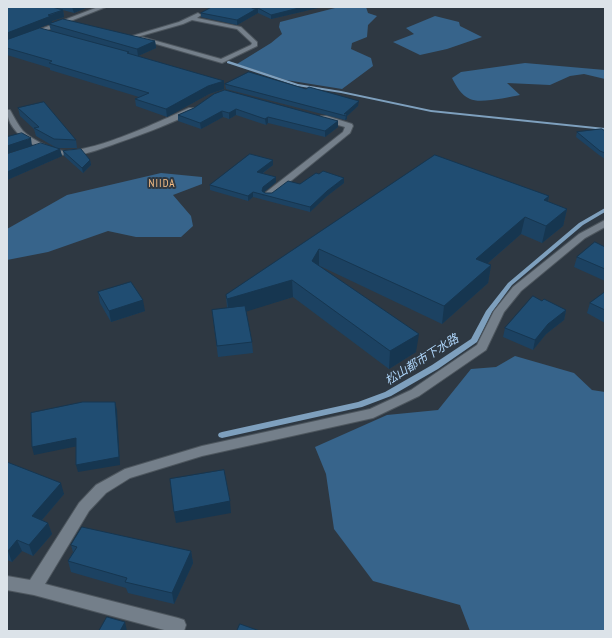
<!DOCTYPE html>
<html>
<head>
<meta charset="utf-8">
<style>
  body { margin:0 }
  #map { position:relative; width:612px; height:638px; overflow:hidden; background:#2e3842; font-family:"PT Sans Narrow",sans-serif }
  canvas { display:block }
  .frame { position:absolute; inset:0; border:8px solid #dce3e9; pointer-events:none }
</style>
</head>
<body>
<div id="map">
<canvas width="612" height="638"></canvas>
<div class="frame"></div>
</div>
<script>
const ctx = document.querySelector('canvas').getContext('2d');
ctx.lineJoin = 'round';
function fill(path, color) { ctx.fillStyle = color; ctx.fill(path, 'evenodd'); }
function stroke(path, color, width, dash) { ctx.strokeStyle = color; ctx.lineWidth = width; ctx.lineCap = dash ? 'butt' : 'round'; ctx.setLineDash(dash || []); ctx.stroke(path); }
function write(font, color, halo, rows, align = 'center') {
  ctx.font = font + ' "PT Sans Narrow","Noto Sans JP",sans-serif'; ctx.lineWidth = 4; ctx.setLineDash([]); ctx.textBaseline = 'middle'; ctx.strokeStyle = halo; ctx.fillStyle = color; for (const [text, x, y, turn = 0] of rows) {
    ctx.save(); ctx.translate(x, y); ctx.rotate((+turn || 0) * Math.PI / 180); ctx.textAlign = isNaN(turn) ? turn : align; if (halo) ctx.strokeText(text, 0, 0); ctx.fillText(text, 0, 0); ctx.restore();
  }
}
fill(new Path2D(`
  M339 7H366L368 13 377 16 368 25 367 37 352 43 351 49 371 58 373 66 342 89 286 80 237 64 271 43 282 34 279 27 280 22Z
  M435 16 459 22 460 26 482 37 447 49 420 55 393 42 414 34 406 28Z
  M525 63 605 70V79L584 74 570 76 550 85 507 83 520 95C509 97 480 104 470 99 461 95 456 86 452 78L461 72Z
  M161 173 202 177V184L173 195 191 216 193 226 181 237H136L108 231 48 252 7 260V229L67 195Z
  M515 356 574 373 592 390 605 392V631H470L460 605 373 581 334 529 326 474 315 447 387 415 438 410 471 369 496 367Z`), '#37648b');
fill(new Path2D(`
  M227 61H229L298 84 341 91 431 110 605 128V130L431 112 341 93 297 86 227 63Z
  M605 208V212L583 225 512 285 492 312 477 342 438 369 391 396 362 407 222 438 219 437 218 435 219 433 222 432 358 402 385 392 432 365 471 339 486 311 508 283 579 223Z`), '#7ea0be');
const service = new Path2D(`
  M198 13 201 15 197 18 241 27 257 42V46L222 63 139 39 142 37 221 59 251 45 252 43 237 29 192 20 183 24 137 37 132 36 179 22Z`);
const minor = new Path2D(`
  M98 7H106L7 46V42Z
  M189 108H195L196 110C191 115 183 117 177 120 155 130 134 137 112 145 97 150 83 156 67 155 44 155 7 135 7 110H10C14 117 18 125 23 131 31 139 48 147 58 150 85 157 163 120 189 108Z
  M321 116H327L352 124 353 126 350 133 271 197H265L264 195 265 193 343 132 345 127 321 120Z
  M605 220V227L585 238 521 291 504 312 486 350 419 396 373 418 202 456 130 478 106 493 89 511 45 584 178 618 184 620 186 625 184 631H168L34 595 7 590V576L30 580 79 503 96 485 125 469 202 446 370 409 411 390 477 345 494 311 513 287 579 234Z`);
stroke(service, '#4d565e', 2);
stroke(minor, '#4d565e', 2);
fill(service, '#747f8a');
fill(minor, '#747f8a');
fill(new Path2D(`
  M7 7H88L74 13 59 9 63 10 64 17 52 21V23L33 30 51 31 49 24 155 41 156 48 138 56 224 81V89L209 94 167 117 136 106 135 99 139 97 50 70V68L7 55Z
  M263 7H322L271 19 258 13V8Z
  M258 8V13L237 25 201 17V13Z
  M225 84 358 106 347 116V119L345 120 226 89Z
  M214 94 338 121V127L325 137 268 123 266 125 236 115 229 119 223 117 201 129 178 121V115L194 108Z
  M18 108 76 140 77 148H56L60 149 62 156 7 180V154L55 147 36 136 34 129 20 116Z
  M605 131V159L599 155 576 137 577 132Z
  M63 151 90 160 91 165 83 173 64 156Z
  M435 155 549 196 548 202 567 209 563 226 542 243 521 234 487 264 491 265 488 283 442 324 320 266 416 352 389 369 293 297 246 311 252 342 253 353 218 357 212 310 227 308 226 295Z
  M273 160V165L262 174 276 177V182L264 192 265 193H272L300 184 319 174 344 178V183L327 196 310 212 253 197 248 201 210 190V185Z
  M605 247V281L574 267 577 257Z
  M98 292 145 311 111 322 100 303Z
  M605 292V323L587 313 590 303Z
  M542 301 566 310 564 320 546 334 533 350 503 337 505 328Z
  M7 462 64 494 42 520 48 523 52 534 33 556 22 551 12 562 7 560Z
  M71 545 191 551 193 563 174 604 128 593 126 588 71 572 68 561 73 552Z`), '#1c4262');
fill(new Path2D(`
  M72 7H88L74 13Z
  M303 7H322L271 19V15Z
  M258 8V13L237 25V20Z
  M63 10 64 17 52 21V23L7 40V33Z
  M155 41 156 48 138 56 137 49Z
  M224 81V89L209 94 167 117 166 109 208 86Z
  M359 101 358 106 347 116V119L345 120 346 116 344 114Z
  M236 109V115L229 119V113Z
  M222 111 223 117 201 129 200 123Z
  M268 117V123L266 125 265 119Z
  M338 121V127L325 137V131Z
  M31 138 32 146 7 153V146Z
  M60 149 62 156 7 180V172Z
  M90 160 91 165 83 173 82 168Z
  M273 160V165L257 177V172Z
  M276 177V182L264 192 263 196 262 191 263 187Z
  M344 178V183L327 196 310 212V207L327 191Z
  M253 192V197L248 201V196Z
  M549 196 545 213 544 200Z
  M567 209 563 226 542 243 546 226Z
  M525 217 521 234 473 276 476 259Z
  M319 249V266L312 261Z
  M491 265 488 283 442 324 444 306Z
  M292 280 293 297 229 317 227 299Z
  M143 300 145 311 111 322 109 311Z
  M566 310 564 320 546 334 533 350 535 340 548 324Z
  M419 334 416 352 389 369 390 351Z
  M115 402 117 410 120 465 78 472 76 465Z
  M76 438 78 446 34 455 32 447Z
  M61 483 64 494 36 527 32 516Z
  M230 501 231 513 176 523 174 512Z
  M48 523 52 534 33 556 29 545Z
  M17 540 22 551 12 562 8 551Z
  M191 551 193 563 174 604 172 593Z
  M125 622 127 631H120Z`), '#163650');
const building = new Path2D(`
  M7 7H52L63 10 48 15 51 16 7 33Z
  M212 7H250L254 9 258 8 237 20 201 13Z
  M263 7H303L271 15 258 8Z
  M63 19 155 41 137 49 49 24Z
  M40 28 129 52 127 53 224 81 208 86 166 109 135 99 149 93 49 63 52 61 7 48V40Z
  M249 72 306 89 309 87 359 101 344 114H347L346 116 225 84Z
  M225 90 338 121 325 131 268 117 265 119 236 109 229 113 222 111 200 123 178 115 194 108 214 94Z
  M44 102 76 140 54 139 34 128 39 127 18 108Z
  M602 129 605 131V153L600 151 577 132Z
  M22 133 31 138 7 146V137Z
  M41 143 60 149 7 172V154Z
  M81 149 90 160 82 168 63 151Z
  M250 154 273 160 257 172 276 177 263 187 262 191 265 193H272L288 181 300 184 316 173 319 174 323 171 344 178 327 191 310 207 253 192 248 196 210 185Z
  M435 155 549 196 544 200 567 209 546 226 525 217 476 259 491 265 444 306 319 249 312 261 419 334 390 351 292 280 227 299 226 295Z
  M595 242 605 247V269L577 257Z
  M131 282 143 300 109 311 98 292Z
  M605 292V310L590 303Z
  M533 296 542 301 544 299 566 310 548 324 535 340 505 328Z
  M245 306 252 342 217 346 212 310Z
  M83 402H115L119 457 76 465V438L32 447 31 413Z
  M7 462 61 483 32 516 48 523 29 545 17 540 8 551H7Z
  M224 470 230 501 174 512 170 479Z
  M82 527 191 551 172 593 125 582 127 578 68 561 77 547 71 545Z
  M107 617 125 622 120 631H121H99Z
  M240 624 260 631H237Z`);
fill(building, '#204d72');
stroke(building, '#163650', 1);
ctx.letterSpacing = '1px';
write('11px', '#f8be84', '#2e3842', [
  ["NIIDA",162,184]
]);
ctx.letterSpacing = '0px';
write('italic 12px', '#acd3f7', '#2e3842', [
  ["松山都市下水路",422,360,-32]
]);
</script>
</body>
</html>
